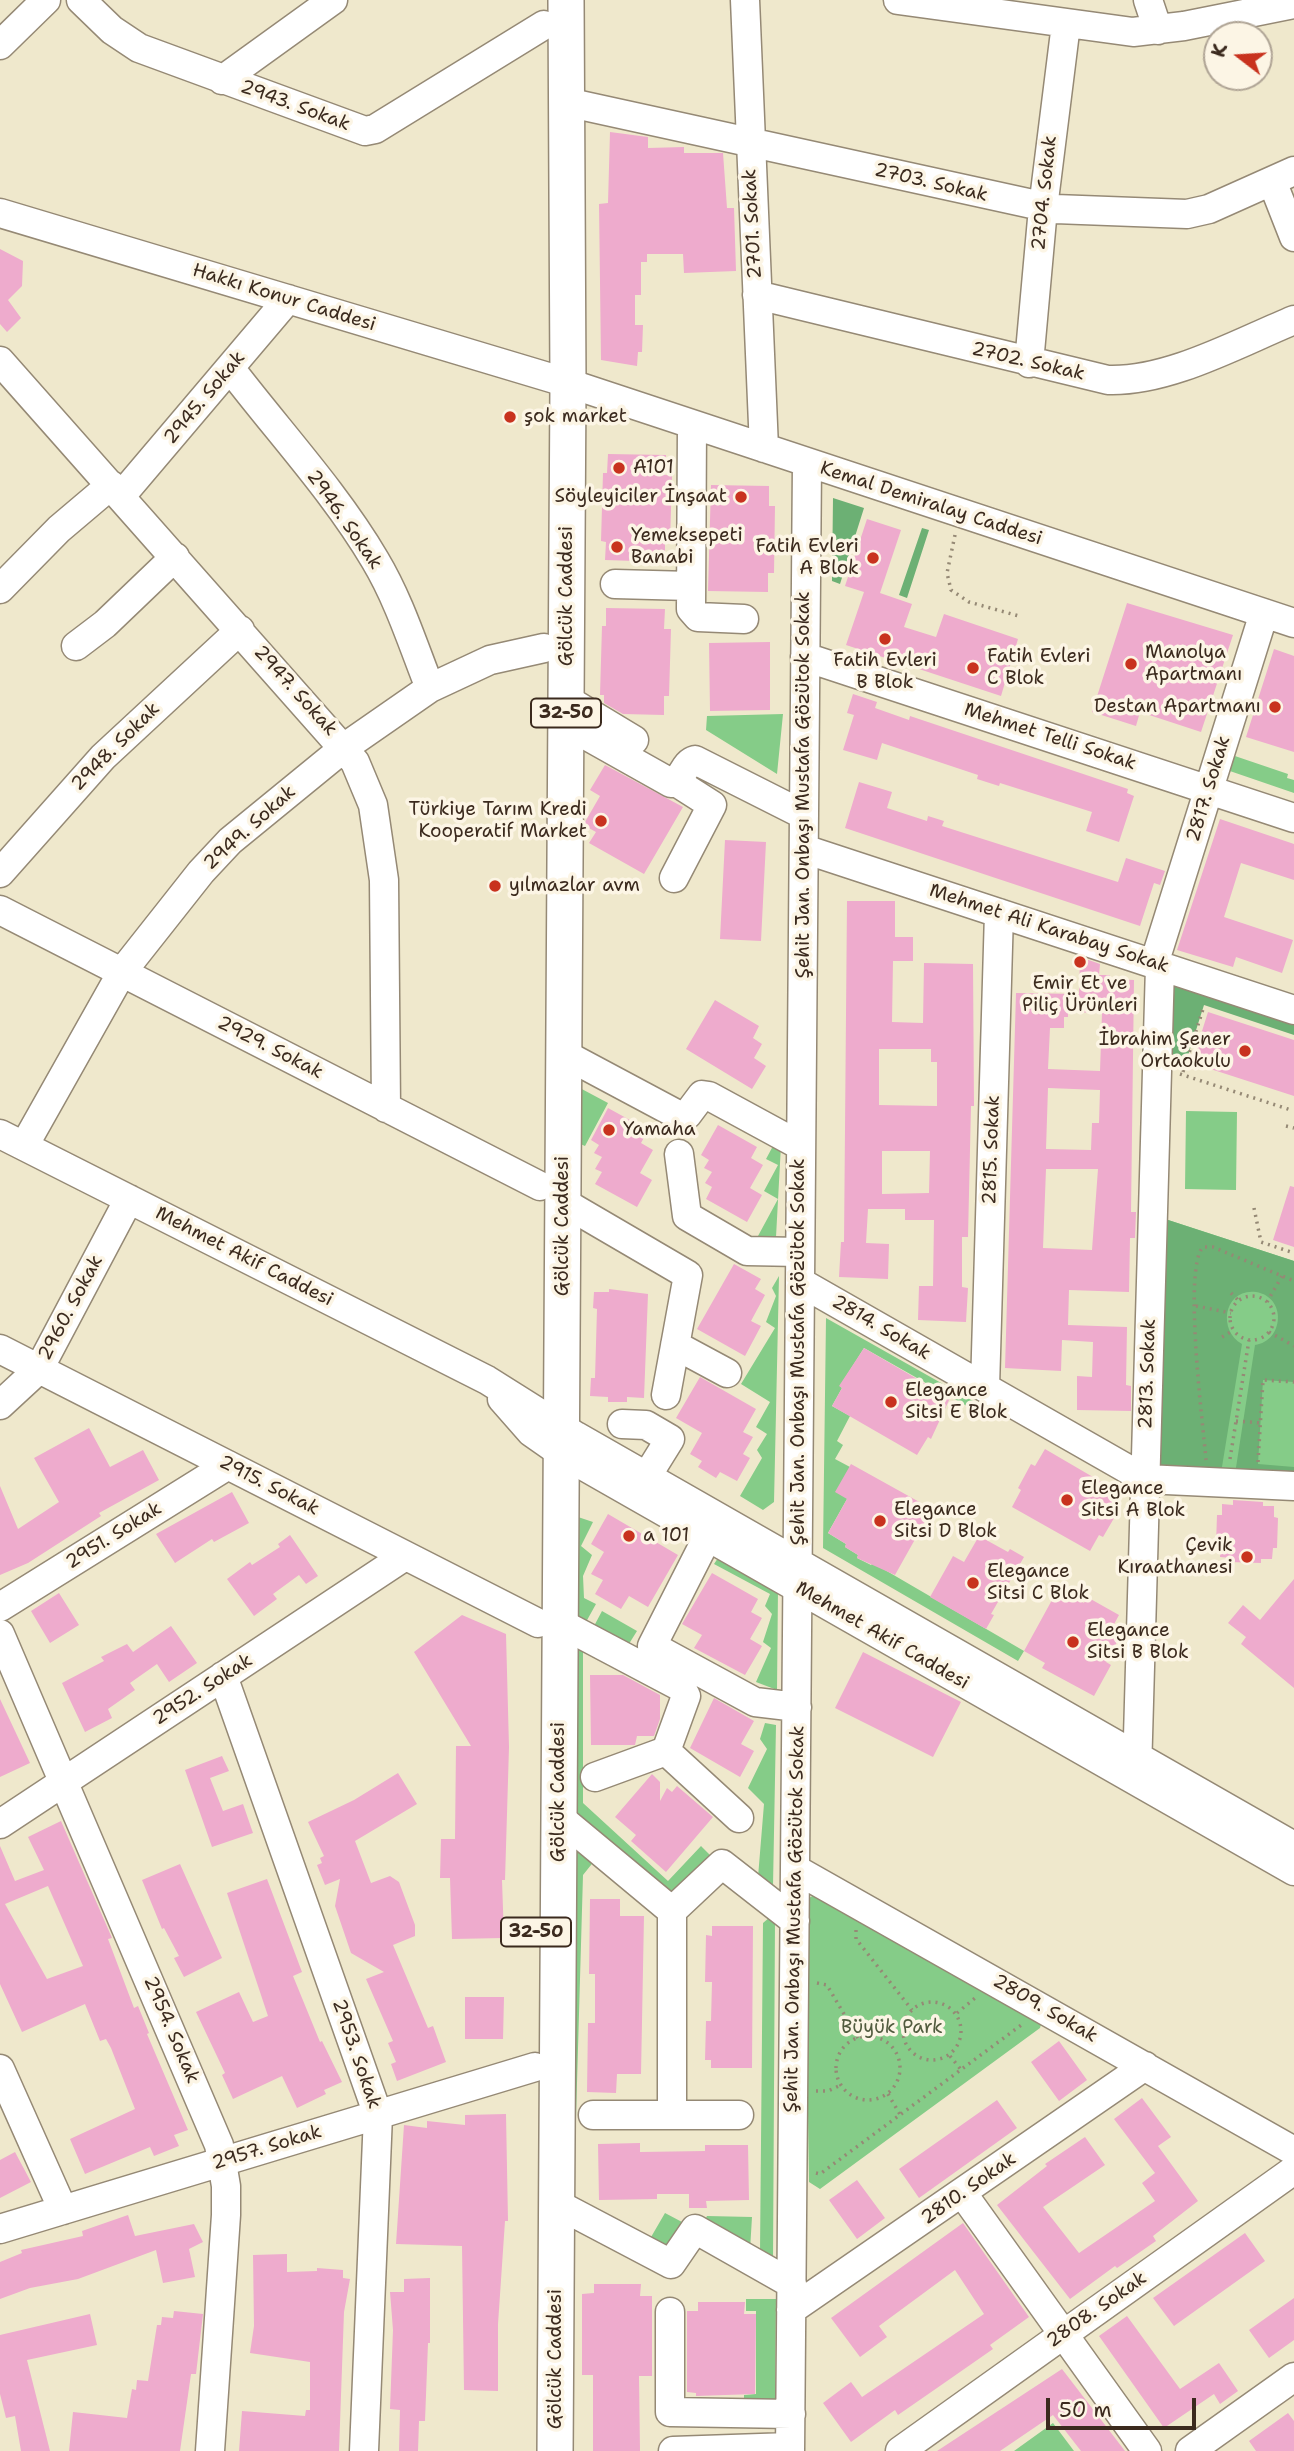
<!DOCTYPE html>
<html>
<head>
<meta charset="utf-8">
<style>
  body { margin:0 }
  #map { position:relative; width:1294px; height:2451px; overflow:hidden; background:#efe8cc; font-family:"Shantell Sans",sans-serif }
  canvas { display:block }
  .north { position:absolute; left:1203px; top:21px; width:70px; height:70px; box-sizing:border-box; background:#fcf5e5; border:2px solid #afa495; border-radius:50%; rotate:287deg; font-size:19px; font-weight:700; line-height:28px; text-align:center; color:#3b2a1e }
  .north::after { content:''; display:block; margin:auto; width:24px; height:32px; background:#c8321e; clip-path:polygon(50% 0,100% 100%,50% 72%,0 100%) }
  .scale { position:absolute; left:1046px; top:2398px; width:150px; height:32px; box-sizing:border-box; border:4px solid #3b2a1e; border-top:0; padding-left:9px; font-size:21px; line-height:24px; white-space:nowrap; color:#3b2a1e; -webkit-text-stroke:5px #fcf5e5; paint-order:stroke }
</style>
</head>
<body>
<div id="map">
<canvas width="1294" height="2451"></canvas>
<div class="north">K</div>
<div class="scale">50 m</div>
</div>
<script>
const ctx = document.querySelector('canvas').getContext('2d');
ctx.lineJoin = 'round';
function fill(path, color) { ctx.fillStyle = color; ctx.fill(path, 'evenodd'); }
function stroke(path, color, width, dash) { ctx.strokeStyle = color; ctx.lineWidth = width; ctx.lineCap = dash ? 'butt' : 'round'; ctx.setLineDash(dash || []); ctx.stroke(path); }
function write(font, color, halo, rows, align = 'center') {
  ctx.font = font + ' "Shantell Sans",sans-serif'; ctx.lineWidth = 7; ctx.setLineDash([]); ctx.textBaseline = 'middle'; ctx.strokeStyle = halo; ctx.fillStyle = color; for (const [text, x, y, turn = 0] of rows) {
    ctx.save(); ctx.translate(x, y); ctx.rotate((+turn || 0) * Math.PI / 180); ctx.textAlign = isNaN(turn) ? turn : align; if (halo) ctx.strokeText(text, 0, 0); ctx.fillText(text, 0, 0); ctx.restore();
  }
}
fill(new Path2D(`
  M783 714 777 774 706 730 707 716Z
  M1229 754 1288 774 1287 778 1294 780V793L1224 769Z
  M578 1087 608 1103 585 1146 578 1143Z
  M1186 1111 1237 1112 1236 1190 1185 1189Z
  M781 1145 776 1237 758 1236 778 1199 764 1191 778 1165 766 1159 773 1146Z
  M1162 1218 1294 1261V1477L1155 1469Z
  M779 1276 774 1502 763 1510 740 1496 762 1458 757 1450 767 1434 756 1427 770 1402 741 1384 775 1328 766 1322 776 1296 772 1288Z
  M826 1318 989 1410 986 1417 864 1348 840 1386 842 1388 832 1406 850 1416 837 1441 843 1445 835 1459 850 1467 847 1499 828 1533 846 1544 845 1547 858 1555 857 1558 871 1565 873 1563 1024 1651 1018 1661 823 1548Z
  M569 1514 593 1522 581 1546 592 1555 583 1576 584 1598 596 1604 586 1622 570 1614Z
  M720 1555 778 1588 777 1690 756 1682 771 1648 763 1642 772 1614 765 1606 770 1594 714 1564Z
  M602 1611 637 1631 627 1647 593 1628Z
  M567 1634 583 1644V1803L668 1881 701 1846 713 1858 671 1903 568 1807Z
  M765 1723 776 1725 773 1886 758 1877 764 1804 748 1788 767 1749 760 1739Z
  M568 1841 595 1860 583 1875 575 2152H562Z
  M814 1895 1042 2021 1040 2028 820 2189 809 2182 805 1911 809 1898Z
  M770 1917 775 1921 773 2259 760 2252 763 1923Z
  M665 2213 682 2222 665 2254 647 2244Z
  M707 2216 752 2217 750 2250 702 2226Z
  M746 2299H776L775 2406 744 2405V2395L756 2394V2311H746Z
  M1053 2423 1074 2451H1014Z`), '#85cc88');
fill(new Path2D(`
  M833 498 864 508 840 584 832 581Z
  M922 528 929 530 907 598 899 595Z
  M1169 983 1294 1024V1035L1204 1005 1184 1068 1167 1063Z
  M1162 1218 1294 1261V1382L1263 1380 1258 1464 1294 1467V1477L1235 1474 1255 1345C1284 1341 1287 1297 1256 1292 1224 1288 1217 1330 1242 1344L1221 1473 1155 1469Z`), '#6cb074');
fill(new Path2D(`
  M610 132 648 137V148L684 147V153H723L727 208H734L736 271 684 273 683 254H647V262H641V295H635V325H643L642 352H638L637 366 601 360 599 204 608 203Z
  M0 249 23 261 22 286 8 300 21 318 7 332 0 324Z
  M608 454 666 455 665 475H672L670 542H665V562L605 560 606 542 601 541 603 473H607Z
  M711 485 769 486V506H775L774 573H768V592L708 591Z
  M867 519 901 530 880 593 912 604 904 627 936 637 944 614 1018 639 1001 696 846 645 864 592 845 586Z
  M1127 603 1233 635 1201 732 1140 712 1136 726 1092 712Z
  M606 608 665 609 664 629H671L669 696H664V715L623 714 604 703V695H600L602 626H606Z
  M770 642V710L710 711 709 643Z
  M1274 649 1294 656V752L1246 737Z
  M853 694 877 702 875 708 909 720 910 716 1128 789 1127 793 1134 796 1119 842 1086 831 1092 812 1000 783 999 786 977 779 978 775 882 743 877 760 843 750 854 715 847 713Z
  M605 765 683 807 644 874 589 843 596 832 585 826V822L600 796 590 790Z
  M859 782 892 792 887 808 927 821 928 816 944 821 942 826 1118 882 1126 858 1165 871 1160 885 1154 883 1140 926 845 828Z
  M1220 819 1294 844V880L1241 863 1224 917 1293 940 1282 973 1236 957 1233 967 1177 950Z
  M725 840 766 842 761 941 720 939Z
  M847 901H895V937H913V961H893L892 1022 923 1023 924 963 973 964 974 1106H971L968 1237H962V1287L968 1288 966 1322 918 1320 919 1286H933L934 1220H905V1209H868L866 1243 889 1244 888 1279 839 1277 841 1242H844ZM879 1049H931V1062H937V1106L879 1105ZM882 1151H930L929 1193 882 1194Z
  M1080 957 1100 964 1099 975H1110L1109 979 1134 980 1131 1212H1136L1135 1238H1130L1129 1292 1069 1290 1068 1325 1127 1327 1126 1385 1131 1386V1411L1077 1410V1376L1092 1377 1093 1342 1062 1340 1061 1371 1005 1368 1016 993 1079 994ZM1068 1012 1102 1013 1100 1071 1048 1069 1050 1028H1064V1017H1068ZM1048 1088 1100 1090 1099 1123H1092L1091 1150 1046 1149ZM1046 1169H1098L1092 1250 1043 1248Z
  M715 1000 759 1026 753 1038 762 1044 754 1058 766 1066 752 1089 686 1049Z
  M1208 1012 1294 1040V1096L1192 1063Z
  M608 1108 648 1130 641 1143 653 1150 640 1173 652 1180 637 1207 595 1184 602 1172 595 1169 602 1157 594 1153 599 1145 591 1140Z
  M718 1125 757 1147 751 1158 763 1165 750 1188 762 1195 747 1222 706 1199 712 1187 705 1183 712 1172 704 1168 709 1160 701 1155Z
  M1290 1186 1294 1187V1247L1273 1240Z
  M734 1264 761 1279 755 1289 765 1295 751 1321 761 1326 745 1356 697 1329Z
  M609 1289 648 1294 644 1398 627 1397V1402H608V1397L590 1396 591 1378H595L597 1309 593 1308 594 1292H609Z
  M864 1348 950 1398 931 1439 928 1437 917 1455 832 1406 842 1388 839 1386Z
  M700 1377 756 1409 743 1432 753 1437 743 1454 750 1458 737 1481 720 1472 716 1478 698 1467 702 1461 690 1454 702 1433 676 1418Z
  M89 1428 110 1467 143 1450 159 1480 99 1513 101 1516 28 1563 0 1575V1486L18 1529 59 1502 34 1458Z
  M1045 1449 1122 1494 1113 1511 1117 1513 1103 1537 1099 1535 1090 1551 1012 1507 1021 1490 1018 1488 1031 1464 1035 1466Z
  M851 1464 932 1509 895 1575 857 1558 858 1555 845 1547 846 1544 828 1533 847 1499 835 1492Z
  M232 1492 249 1523 214 1542 212 1539 175 1563 156 1534Z
  M1233 1500 1263 1502V1506H1274V1517L1278 1518 1277 1548H1273L1272 1559H1261V1563L1230 1562 1231 1558 1220 1557 1221 1546 1216 1545 1217 1515H1222V1504L1233 1505Z
  M608 1514 678 1555 648 1607 629 1596 621 1609 595 1594 603 1580 591 1574 604 1552 591 1544Z
  M290 1535 318 1576 306 1584 299 1575 273 1594 277 1599 254 1616 227 1579 250 1562 252 1565 280 1547 278 1544Z
  M979 1536 1008 1552 1010 1549 1024 1557 991 1614 994 1615 986 1629 930 1597 953 1556 964 1562Z
  M712 1573 758 1599 751 1612 762 1618 750 1639 762 1646 745 1675 694 1648 702 1635 682 1624Z
  M1294 1579V1688L1241 1644 1246 1637 1228 1623 1243 1605 1260 1620Z
  M1058 1589 1084 1603 1087 1597 1119 1615 1112 1628 1122 1633 1106 1662 1111 1665 1094 1696 1042 1668 1045 1663 1024 1651Z
  M59 1593 79 1625 50 1643 31 1611Z
  M462 1615 506 1634 509 1747 505 1880H502L504 1938 452 1939 450 1878H440L441 1839H455L456 1746H471L414 1652Z
  M171 1626 197 1663 169 1682 157 1664 130 1683 135 1690 108 1709 112 1718 85 1732 62 1683 104 1661 101 1657 127 1644 133 1652Z
  M863 1652 961 1702 933 1757 835 1708Z
  M590 1675H623L660 1695V1719L654 1736H637L635 1745H591Z
  M714 1698 754 1721 741 1744 754 1751 740 1777 690 1748Z
  M0 1699 30 1763 0 1777Z
  M222 1756 229 1771 210 1778 223 1811 243 1804 253 1833 212 1847 185 1770Z
  M398 1773 417 1804 355 1841 371 1883 390 1876 399 1882 415 1925V1936L393 1945 428 2028 433 2026 446 2062 397 2081 391 2064 396 2062 388 2043 393 2041 366 1979 384 1972 351 1953 335 1906 340 1879 325 1885 317 1865 322 1863 320 1858 324 1856 308 1822 354 1800Z
  M652 1774 660 1782V1801L667 1788 672 1792 677 1786 713 1817 666 1872 631 1841 636 1835 615 1817Z
  M61 1821 112 1938 108 1939 134 2008 138 2006 149 2033 147 2034 188 2130 174 2135 179 2146 154 2156 150 2147 85 2174 70 2139 135 2109 111 2048 106 2039 100 2041 85 2004 22 2032 0 1984V1846L15 1881 44 1870 28 1837ZM48 1886 83 1966 47 1979 5 1904Z
  M180 1864 222 1958 184 1977 174 1958 179 1956 164 1928 162 1929 142 1880Z
  M267 1879 302 1972 293 1976 320 2042 322 2041 342 2082 324 2090 326 2094 297 2108 282 2076 233 2099 222 2075 225 2073 196 2012 239 1992 253 2022 268 2016 227 1893Z
  M590 1899H620V1916H644L641 2074H617L616 2093 587 2092 588 2023H595V1974H589Z
  M712 1926H753L752 2068H711V2060H705L706 2021H711L712 1982H705L706 1935 712 1936Z
  M465 1997H504L503 2039H465Z
  M1059 2041 1087 2080 1059 2101 1031 2062Z
  M1142 2098 1171 2137 1158 2146 1198 2201 1153 2236 1156 2241 1117 2268 1115 2266 1070 2299 997 2205 1047 2166 1045 2164 1085 2137 1105 2165 1043 2207 1079 2253 1155 2201 1142 2183 1155 2173 1114 2119Z
  M997 2100 1017 2128 919 2198 899 2169Z
  M506 2114 508 2221H505L498 2324V2391L464 2390 462 2246 396 2244 404 2125 427 2128V2121L465 2125V2115Z
  M640 2143V2152L705 2151V2145H748L749 2200 706 2201 707 2208H689V2194H657V2199L599 2200 598 2144Z
  M15 2152 31 2182 0 2198V2160Z
  M857 2180 885 2218 857 2239 829 2200Z
  M128 2215 135 2236 194 2224 203 2242 189 2249 195 2277 163 2283 156 2250 78 2279 30 2288 0 2299V2262L22 2253 21 2250 83 2236 82 2231Z
  M963 2223 1029 2317 990 2345 993 2349 937 2388 898 2415 895 2410 851 2442 823 2403 851 2382 862 2397 984 2314 955 2270 879 2326 887 2337 860 2357 831 2318Z
  M1245 2233 1265 2261 1174 2326 1153 2298Z
  M287 2254V2272L317 2271V2268L343 2270V2278L350 2279 344 2312 339 2451H239L242 2411 305 2416 306 2410H310V2362L250 2353 254 2326 253 2255Z
  M430 2278V2343H428L425 2421H419L418 2451H399L400 2410 390 2409 393 2330 390 2292H404V2279Z
  M594 2284H641L640 2296H652V2376H639L640 2451H593V2375H582V2294L594 2293Z
  M1294 2298V2340L1269 2358 1249 2330Z
  M698 2302H745L744 2314H756L755 2394 696 2396V2393L687 2392V2311H698Z
  M174 2311 203 2314 196 2374H191L180 2451H69L73 2412 127 2418 132 2389 136 2390 137 2380 148 2381 157 2325H161L162 2317 173 2318Z
  M90 2314 97 2345 27 2360 50 2451H21L15 2416 6 2418 0 2394V2335Z
  M1127 2316 1180 2389 1219 2363 1238 2391 1220 2404 1214 2394 1164 2428 1099 2336Z
  M1062 2369 1125 2451H1081L1053 2415 1000 2451H937Z
  M1288 2413 1294 2421V2451H1256L1249 2441Z`), '#eeabcd');
const minor = new Path2D(`
  M81 0 112 30 139 48 365 131 375 129 544 25
  M745 0 764 448
  M898 0 1133 32 1184 26 1294 4
  M1148 0 1158 30
  M0 45 46 0
  M222 80 333 0
  M566 102 1055 209 1187 214 1209 209 1294 171
  M1272 181 1294 237
  M0 213 568 383 1294 623
  M757 295 1108 380C1169 382 1238 343 1294 320
  M0 361 355 762 373 805 384 880 386 1108
  M1029 363 1043 208 1066 24
  M230 368C278 431 335 492 375 560 399 600 413 645 430 688
  M692 425 691 609 698 617 744 619
  M121 496 288 299
  M615 584 690 586
  M0 589 59 529 111 485
  M76 646 105 624 175 557
  M805 657 1294 818
  M566 699 634 740
  M566 724 671 783C683 781 683 763 695 760L804 815
  M804 849 1294 1010
  M0 873 103 757 240 630
  M674 878 712 805 676 782
  M0 910 540 1186
  M1154 964 1264 613
  M564 1054 682 1117 687 1115 702 1095 709 1096 801 1146
  M0 1134 487 1380 576 1436 1294 1846
  M24 1146 122 972 201 872 230 841 345 747 430 688 490 660 544 648
  M679 1154 687 1216 747 1251 800 1252
  M563 1202 688 1275 666 1395
  M800 1282 1145 1479 1294 1486
  M675 1345 727 1373
  M0 1349 538 1623
  M985 1387 999 913
  M502 1399 531 1432 561 1453 1294 1871
  M0 1405 39 1369 129 1199
  M622 1424 646 1425 670 1439 647 1476
  M708 1536 652 1646 755 1702 797 1707
  M0 1607 228 1465
  M560 1623 681 1687 686 1696 666 1751 595 1777
  M0 1634 219 2145 226 2186V2215L210 2451
  M223 1676 378 2115 364 2451
  M666 1751 739 1818
  M1137 1772 1160 966
  M559 1817 672 1911 722 1864 795 1921
  M0 1824 405 1556
  M795 1869 1294 2151
  M0 2069 63 2210
  M593 2115H739
  M672 2115V1911
  M963 2194 1147 2451
  M557 2204 671 2264 695 2229 792 2284
  M0 2229 535 2067
  M791 2310 1145 2066
  M670 2312V2412L791 2414
  M673 2451 790 2447
  M790 2451 807 463
  M900 2451 1294 2170
  M1190 2451 1294 2377`);
const major = new Path2D(`
  M555 2451 568 383 566 0`);
stroke(minor, '#958975', 31);
stroke(major, '#958975', 38);
stroke(new Path2D(`
  M955 535 947 573 951 590 969 602 1019 616
  M829 544 850 552
  M1183 1072 1204 1006
  M1180 1074 1291 1110
  M1286 1126 1294 1128
  M1254 1208 1261 1242 1294 1253
  M1231 1293 1239 1301
  M1230 1318a22 22 0 1 1 44 0a22 22 0 1 1-44 0Z
  M1267 1302 1282 1276
  M1196 1306 1231 1313
  M1269 1332 1294 1346
  M1222 1337 1234 1330
  M1236 1421 1261 1423
  M1230 1459 1249 1340
  M1206 1460C1203 1424 1183 1268 1203 1247H1213L1294 1281
  M1258 1462 1263 1380 1294 1382
  M856 1930V1939L912 2010
  M817 1983 827 1985 858 2038
  M903 2031a29 29 0 1 1 58 0a29 29 0 1 1-58 0Z
  M957 2013 975 1998
  M836 2068a32 32 0 1 1 64 0a32 32 0 1 1-64 0Z
  M950 2056 962 2071
  M816 2091H828L841 2085
  M888 2094 901 2116
  M816 2173 820 2174 1024 2023`), '#958975', 3.5, [2, 5]);
stroke(minor, '#fff', 28);
stroke(major, '#fff', 35);
for (const [x, y, r, color] of [
  [510,417,7,"#c8321e"],
  [619,468,7,"#c8321e"],
  [741,497,7,"#c8321e"],
  [617,547,7,"#c8321e"],
  [873,558,7,"#c8321e"],
  [885,639,7,"#c8321e"],
  [1131,664,7,"#c8321e"],
  [973,668,7,"#c8321e"],
  [1275,707,7,"#c8321e"],
  [601,821,7,"#c8321e"],
  [495,886,7,"#c8321e"],
  [1080,962,7,"#c8321e"],
  [1245,1051,7,"#c8321e"],
  [609,1130,7,"#c8321e"],
  [891,1402,7,"#c8321e"],
  [1067,1500,7,"#c8321e"],
  [880,1521,7,"#c8321e"],
  [629,1536,7,"#c8321e"],
  [1247,1557,7,"#c8321e"],
  [973,1583,7,"#c8321e"],
  [1073,1642,7,"#c8321e"]
]) { const dot = new Path2D(); dot.arc(x, y, r, 0, 2 * Math.PI); ctx.fillStyle = color; ctx.fill(dot); stroke(dot, '#fcf5e5', 2.5); }
for (const [x, y, w] of [
  [566,713,70],
  [536,1932,70]
]) { const box = new Path2D(); box.roundRect(x - w / 2, y - 14.5, w, 29, 5); ctx.fillStyle = '#fcf5e5'; ctx.fill(box); stroke(box, '#3b2a1e', 2); }
write('bold 18px', '#3b2a1e', null, [
  ["32-50",566,713],
  ["32-50",536,1932]
]);
write('19px', '#3b2a1e', '#fcf5e5', [
  ["2943. Sokak",295,106,20],
  ["2703. Sokak",931,183,13],
  ["2704. Sokak",1045,193,-84],
  ["2701. Sokak",753,224,-93],
  ["Hakkı Konur Caddesi",284,298,17],
  ["2702. Sokak",1028,362,13],
  ["2945. Sokak",205,398,-50],
  ["Kemal Demiralay Caddesi",931,504,18],
  ["2946. Sokak",344,520,55],
  ["Gölcük Caddesi",567,596,-90],
  ["2947. Sokak",295,691,48],
  ["Mehmet Telli Sokak",1050,737,18],
  ["2948. Sokak",116,747,-45],
  ["Şehit Jan. Onbaşı Mustafa Gözütok Sokak",804,785,-90],
  ["2817. Sokak",1209,789,-73],
  ["2949. Sokak",250,828,-42],
  ["Mehmet Ali Karabay Sokak",1049,929,18],
  ["2929. Sokak",270,1048,27],
  ["2815. Sokak",992,1150,-88],
  ["Gölcük Caddesi",563,1226,-90],
  ["Mehmet Akif Caddesi",244,1257,27],
  ["2960. Sokak",71,1308,-62],
  ["2814. Sokak",881,1328,30],
  ["Şehit Jan. Onbaşı Mustafa Gözütok Sokak",799,1352,-90],
  ["2813. Sokak",1148,1374,-88],
  ["2915. Sokak",269,1486,27],
  ["2951. Sokak",114,1536,-32],
  ["Mehmet Akif Caddesi",882,1636,30],
  ["2952. Sokak",203,1690,-33],
  ["Gölcük Caddesi",559,1792,-90],
  ["Şehit Jan. Onbaşı Mustafa Gözütok Sokak",795,1919,-89],
  ["2809. Sokak",1045,2009,30],
  ["2954. Sokak",171,2030,67],
  ["2953. Sokak",356,2054,71],
  ["2957. Sokak",267,2148,-17],
  ["2810. Sokak",969,2189,-35],
  ["2808. Sokak",1097,2310,-35],
  ["Gölcük Caddesi",556,2359,-90]
]);
write('19px', '#3b2a1e', '#fcf5e5', [
  ["şok market",524,417],
  ["A101",633,468],
  ["Söyleyiciler İnşaat",727,497,"right"],
  ["Yemeksepeti",631,536],
  ["Banabi",631,558],
  ["Fatih Evleri",859,547,"right"],
  ["A Blok",859,569,"right"],
  ["Manolya",1145,653],
  ["Apartmanı",1145,675],
  ["Fatih Evleri",987,657],
  ["C Blok",987,679],
  ["Fatih Evleri",885,661,"center"],
  ["B Blok",885,683,"center"],
  ["Destan Apartmanı",1261,707,"right"],
  ["Türkiye Tarım Kredi",587,810,"right"],
  ["Kooperatif Market",587,832,"right"],
  ["yılmazlar avm",509,886],
  ["Emir Et ve",1080,984,"center"],
  ["Piliç Ürünleri",1080,1006,"center"],
  ["İbrahim Şener",1231,1040,"right"],
  ["Ortaokulu",1231,1062,"right"],
  ["Yamaha",623,1130],
  ["Elegance",905,1391],
  ["Sitsi E Blok",905,1413],
  ["Elegance",1081,1489],
  ["Sitsi A Blok",1081,1511],
  ["Elegance",894,1510],
  ["Sitsi D Blok",894,1532],
  ["a 101",643,1536],
  ["Çevik",1233,1546,"right"],
  ["Kıraathanesi",1233,1568,"right"],
  ["Elegance",987,1572],
  ["Sitsi C Blok",987,1594],
  ["Elegance",1087,1631],
  ["Sitsi B Blok",1087,1653]
], 'left');
write('19px', '#515b3e', '#fcf5e5', [
  ["Büyük Park",892,2028]
]);
</script>
</body>
</html>
